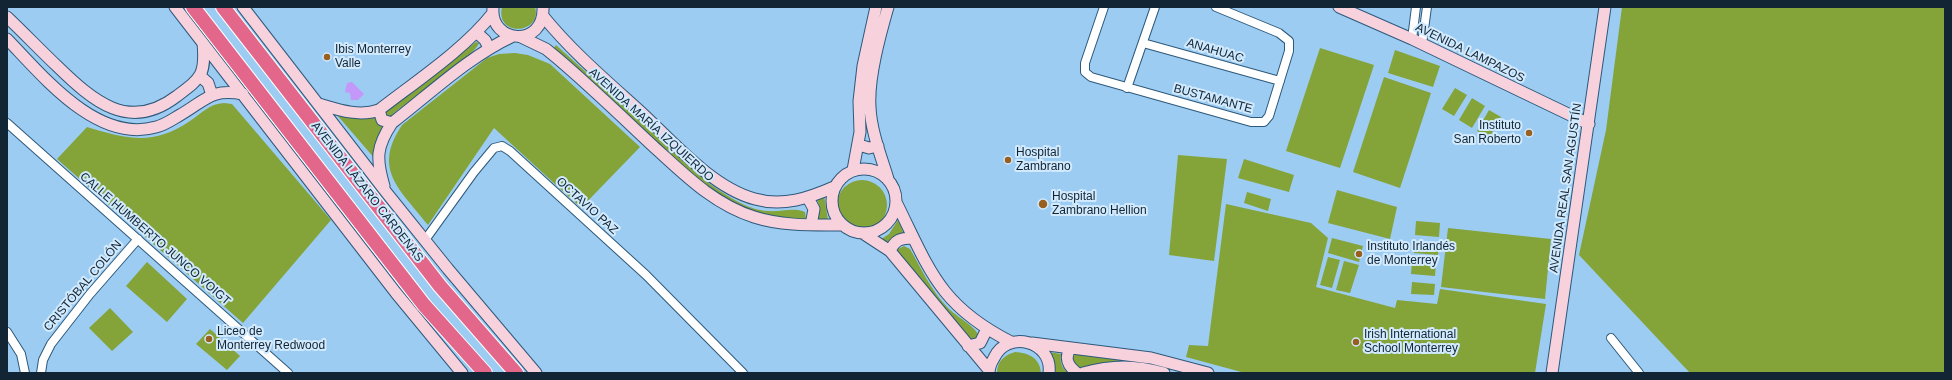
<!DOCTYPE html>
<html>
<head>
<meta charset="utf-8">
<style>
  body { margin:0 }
  #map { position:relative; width:1952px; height:380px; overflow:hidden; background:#9dccf3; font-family:Arial,sans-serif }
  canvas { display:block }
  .frame { position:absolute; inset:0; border:8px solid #122534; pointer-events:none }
</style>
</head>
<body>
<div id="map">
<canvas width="1952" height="380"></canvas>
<div class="frame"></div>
</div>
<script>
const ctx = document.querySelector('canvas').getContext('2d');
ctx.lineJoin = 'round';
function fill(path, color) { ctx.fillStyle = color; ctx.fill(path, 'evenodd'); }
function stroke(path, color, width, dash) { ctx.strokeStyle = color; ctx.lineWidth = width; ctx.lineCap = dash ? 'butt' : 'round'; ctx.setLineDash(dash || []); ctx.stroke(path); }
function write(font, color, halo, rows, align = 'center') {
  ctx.font = font + ' Arial,sans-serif'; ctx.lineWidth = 4; ctx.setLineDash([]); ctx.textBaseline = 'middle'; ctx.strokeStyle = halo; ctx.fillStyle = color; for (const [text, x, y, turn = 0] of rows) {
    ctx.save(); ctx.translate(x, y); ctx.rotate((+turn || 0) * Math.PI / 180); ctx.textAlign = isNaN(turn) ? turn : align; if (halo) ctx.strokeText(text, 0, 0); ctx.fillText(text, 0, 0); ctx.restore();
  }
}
fill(new Path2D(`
  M502 7H535C543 34 495 38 502 7Z
  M1622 7H1945V373H1690L1579 255 1606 130Z
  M476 42 479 43C475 56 409 101 394 113L391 118 386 116V109Z
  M556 45 711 185C728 196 747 210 768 211 780 212 794 207 805 212L806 221 764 218 715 195 553 49Z
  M1320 48 1374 65 1340 168 1286 151Z
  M1395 50 1440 66 1433 87 1388 73Z
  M515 53 528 55 550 64 640 147 581 208 494 128 428 225C400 189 372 170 402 125L487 58 499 54Z
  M1384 77 1431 93 1400 188 1353 172Z
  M1455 88 1467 95 1454 116 1442 109Z
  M1472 98 1485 106 1472 128 1459 120Z
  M224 103 232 104 331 220 243 323 57 159 87 127C126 139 154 146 190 121 202 113 209 104 224 103Z
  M1489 110 1501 117 1489 138 1477 131Z
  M337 115 350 118 374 116 377 123 383 127 376 160Z
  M1178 155 1227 159 1214 261 1169 255Z
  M1244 159 1294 175 1289 192 1238 178Z
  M837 205a25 25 0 1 1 50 0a25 25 0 1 1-50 0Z
  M1337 190 1397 207 1390 239 1328 223Z
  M1247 192 1271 199 1268 211 1244 203Z
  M824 195 828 220H818L820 208 817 199Z
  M1226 204 1311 223 1328 238 1316 287 1395 308 1397 300 1437 304 1440 289 1546 304 1535 373H1245L1186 357 1189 345 1208 346Z
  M898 220 904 234 888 244H874L889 234Z
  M1416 221 1440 223 1439 237 1415 235Z
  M1448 228 1551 239 1545 299 1441 287Z
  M1332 238 1363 246 1359 262 1328 253Z
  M1414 242 1439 243 1438 255 1414 253Z
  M904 246 910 249C922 270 931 290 948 308 956 316 974 326 978 334L976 339 967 340 895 256 898 249Z
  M1328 257 1340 260 1332 288 1320 285Z
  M1344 261 1359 265 1350 293 1336 290Z
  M1412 261 1436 263 1435 276 1411 274Z
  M147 262 187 299 167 322 126 286Z
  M1412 282 1435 284 1434 295 1411 294Z
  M110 308 133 332 112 351 89 328Z
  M210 329 240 356 227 370 196 344Z
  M1015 352C1029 353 1040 358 1041 373H997C997 361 1005 355 1015 352Z
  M1049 352 1061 354C1060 362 1061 367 1068 373H1056L1053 360Z
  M1077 354 1123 360 1109 362 1081 368 1076 367 1072 362 1073 355Z`), '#84a339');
fill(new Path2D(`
  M352 82 364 94 358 100H351L350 93 345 92 347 83Z`), '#c398f9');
const street = new Path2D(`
  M1104 7 1085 63V72L1091 77 1251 122H1264L1269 116 1289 51V41L1279 33 1216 7
  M1412 39 1416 7
  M1143 43 1280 81
  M1422 44 1427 7
  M1127 88 1155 7
  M7 123 288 373
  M425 240 474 172 494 148 502 146 510 151 646 275 743 373
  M7 332 21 354 25 373
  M1611 338 1639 373
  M41 373 43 360 51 344 90 294 138 239`);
const secondary = new Path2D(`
  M175 7 396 293 462 373
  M243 7 386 192 448 269 536 373
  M1339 7 1412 39 1589 124
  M493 8C490 44 545 48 543 7
  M543 16C572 52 609 83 643 114 674 143 713 188 755 199 783 207 809 198 834 187
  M7 17C24 33 40 50 57 66 93 101 129 133 177 96 201 78 206 75 203 43
  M476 32 485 40 489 48
  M521 37 546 49 557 58C590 86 621 116 653 146 684 174 713 204 754 217 782 226 811 225 841 225
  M7 39C43 76 97 144 156 127 165 125 173 119 180 115 206 100 211 88 243 94
  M200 76 208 83 212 95
  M319 104C339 110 359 117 379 110 415 82 465 49 493 13
  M379 110 382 120 392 123
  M859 145 869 148 878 146
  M832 201a32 32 0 1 1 64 0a32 32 0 1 1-64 0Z
  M853 170 860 132 859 101 863 66 876 7
  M888 179C881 156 871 131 870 107 868 78 880 35 888 7
  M384 186C376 159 376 147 392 123 431 93 468 57 513 36
  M808 198 814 209 811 225
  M897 204C930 271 940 306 1011 342
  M864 234 890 251 989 370
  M890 251C895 240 900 238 913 238
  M1032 343 1151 358 1208 373
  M968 346 980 343 987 329
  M1070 348C1064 359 1068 366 1077 373
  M989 373C989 368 991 363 994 358 1007 329 1053 341 1049 373
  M1083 373C1113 365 1134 365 1164 373
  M1552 373 1605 7`);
const highway = new Path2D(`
  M193 7 424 305 485 373
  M223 7 440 286 516 373`);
stroke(street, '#2d597b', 10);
stroke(secondary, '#2d597b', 13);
stroke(highway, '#fff', 16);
stroke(street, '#fff', 8);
stroke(secondary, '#f7d1dc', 11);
stroke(highway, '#e3678b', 14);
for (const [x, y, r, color] of [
  [327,57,4,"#995f1e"],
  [1529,133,4,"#995f1e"],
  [1008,160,4,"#995f1e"],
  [1043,204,5,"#995f1e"],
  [1359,254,4,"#995f1e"],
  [209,339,4,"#995f1e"],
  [1356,342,4,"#995f1e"]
]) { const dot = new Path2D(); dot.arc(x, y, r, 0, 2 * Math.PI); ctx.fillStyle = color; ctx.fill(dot); stroke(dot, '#d2eafe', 1.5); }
write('12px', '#122534', '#d2eafe', [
  ["Ibis Monterrey",335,50],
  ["Valle",335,64],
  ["Instituto",1521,126,"right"],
  ["San Roberto",1521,140,"right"],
  ["Hospital",1016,153],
  ["Zambrano",1016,167],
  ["Hospital",1052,197],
  ["Zambrano Hellion",1052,211],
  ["Instituto Irlandés",1367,247],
  ["de Monterrey",1367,261],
  ["Liceo de",217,332],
  ["Monterrey Redwood",217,346],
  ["Irish International",1364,335],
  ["School Monterrey",1364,349]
], 'left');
write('12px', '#122534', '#d2eafe', [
  ["ANAHUAC",1215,51,16],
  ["AVENIDA LAMPAZOS",1470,53,26],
  ["BUSTAMANTE",1213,99,15],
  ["AVENIDA MARÍA IZQUIERDO",651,125,42],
  ["AVENIDA REAL SAN AGUSTÍN",1566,188,-82],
  ["AVENIDA LÁZARO CÁRDENAS",367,192,52],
  ["OCTAVIO PAZ",587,206,42],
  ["CALLE HUMBERTO JUNCO VOIGT",155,239,41],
  ["CRISTÓBAL COLÓN",83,286,-50]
]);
</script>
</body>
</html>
